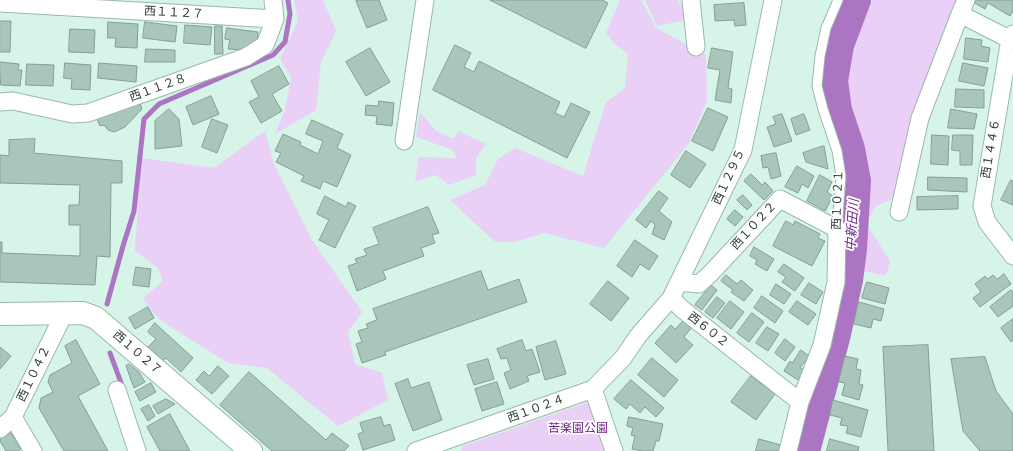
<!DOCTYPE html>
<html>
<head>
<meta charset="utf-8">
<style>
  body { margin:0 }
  canvas { display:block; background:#d6f4e8 }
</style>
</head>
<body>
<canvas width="1013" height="451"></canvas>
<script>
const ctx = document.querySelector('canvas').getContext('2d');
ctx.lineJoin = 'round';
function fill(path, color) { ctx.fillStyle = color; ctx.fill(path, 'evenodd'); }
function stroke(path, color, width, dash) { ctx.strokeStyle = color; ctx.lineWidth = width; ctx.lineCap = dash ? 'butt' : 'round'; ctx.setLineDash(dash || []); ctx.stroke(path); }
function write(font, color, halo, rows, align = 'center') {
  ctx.font = font + ' "Space Grotesk","Noto Sans JP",sans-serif'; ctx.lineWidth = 3.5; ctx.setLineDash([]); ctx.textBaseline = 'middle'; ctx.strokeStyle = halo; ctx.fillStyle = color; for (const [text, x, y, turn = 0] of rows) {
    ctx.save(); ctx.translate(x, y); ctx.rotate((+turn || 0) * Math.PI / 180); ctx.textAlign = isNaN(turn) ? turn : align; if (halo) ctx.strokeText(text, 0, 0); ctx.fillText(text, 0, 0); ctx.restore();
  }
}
fill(new Path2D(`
  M294 0H323L336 31 321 62 316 110 275 134 285 109 291 78 280 59 298 21Z
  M620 0H641L656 28 706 55 707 101 689 143 604 248 544 233 514 242H501L494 241 450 200 485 185 498 159 515 148 583 176 606 102 625 88 628 54 617 46 606 33Z
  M645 0H678V3L687 2 690 19 657 26Z
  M872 0H963L900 196 876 206 866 223 890 261 886 276 855 269 864 192 862 146 849 117 841 93V75Z
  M420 112 436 131 454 139 458 131 486 144 476 158V175L449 185 436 175 415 181 419 157 457 158 453 150 416 137Z
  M265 131 274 164 312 240 362 312 348 332 355 364 382 373 388 400 338 426 267 368 228 363 163 322 154 314 143 298 163 281 158 268 135 251 141 158 214 168Z
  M586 403 593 406 608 451H461L463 446Z`), '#eacff7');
stroke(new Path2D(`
  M107 304 123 246 134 211 144 119 159 104 273 55 285 42 290 14 288 0
  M110 353 123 388`), '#ac75c3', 5);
stroke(new Path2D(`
  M805 451 835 338 848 280 852 249 856 181 850 149 837 110 833 81 839 45 856 0`), '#ac75c3', 30);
const building = new Path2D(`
  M360 0H379L387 20 367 28 356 1Z
  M490 0H602L608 3 586 48Z
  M974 0H1013V11L1010 16 988 3 985 9 973 2Z
  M744 3 746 25 735 26 734 20 715 21 714 5Z
  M0 21H11L10 52H0Z
  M108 22 138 24 137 48 115 47 116 38H108Z
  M145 22 177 26 175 42 143 38Z
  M185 25 212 27 210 45 184 43Z
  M215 26H222L223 54H215Z
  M227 28 258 32 257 43 244 50 228 49 230 40 225 39Z
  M70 29 95 30 94 53 69 52Z
  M966 38 982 40 981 46 990 48 988 62 964 59Z
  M455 45 471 53 464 67 474 72 479 61 560 102 555 113 564 117 571 103 590 112 567 158 433 90Z
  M370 48 390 82 366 96 346 62Z
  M712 48 733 52 728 88 732 89 731 103 715 100 720 70 708 68Z
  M146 49 175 50V62H145Z
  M0 62 19 64 18 70H22L20 86 1 85Z
  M65 63 91 65 90 90 71 89 72 79 64 78Z
  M99 63 137 66 136 82 98 78Z
  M963 63 988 68 984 86 959 81Z
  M27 64 54 65 53 86 26 85Z
  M279 66 289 84 272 94 282 111 261 123 249 102 259 97 251 81Z
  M956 89 984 90V108L955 107Z
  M211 96 219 114 193 125 186 107Z
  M379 101 394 103 392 126 376 124 377 116 365 115 366 105 378 106Z
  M140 103 142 109 125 127 114 132 108 130 104 125 100 126 97 119Z
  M708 108 728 117 713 151 692 141Z
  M169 109 179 119 182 146 155 149V121Z
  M951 109 977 114 974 129 948 128Z
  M782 114 792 141 774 147 767 127 776 124 773 117Z
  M804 114 810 130 796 135 791 119Z
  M212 119 228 125 217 153 202 147Z
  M312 120 343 134 337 148 351 155 337 187 323 181 320 189 301 181 304 176 276 162 281 153 275 151 283 134 301 142 300 145 318 154 323 141 306 134Z
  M932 135 949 136 948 165 931 164Z
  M953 135H973L972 165H960V151L952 150Z
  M35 139 34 153 122 161V183H111L110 257 97 256 95 285 0 282V242H2V253L80 256V225H69V205H79L80 185 0 183V155L9 156V140Z
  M824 146 828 169 806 162 803 153Z
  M686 151 706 164 690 188 671 175Z
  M776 153 781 176 771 179 768 167 763 168 761 156Z
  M797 166 814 176 808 188 802 184 798 193 785 187Z
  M751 174 762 185 765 182 773 191 764 200 744 181Z
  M820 175 832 182 827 192 833 196 825 211 807 201Z
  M928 177 967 178V192L928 190Z
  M1011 180 1013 181V205L1001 200Z
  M659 191 668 198 659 211 672 222 664 240 652 234 655 225 651 221 646 228 636 220Z
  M743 195 752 205 747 210 737 200Z
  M325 196 346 207 348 202 356 206 335 248 319 240 329 220 317 214Z
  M958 196V209L917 210V197Z
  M428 207 439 233 432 235 435 243 421 248 424 256 383 271 386 279 357 291 348 266 357 263 355 259 367 255 364 249 379 244 373 228Z
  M735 210 743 217 735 226 727 219Z
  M786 221 793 225 795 221 820 234 818 238 825 241 812 266 773 246Z
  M635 240 658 256 649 270 640 264 632 277 617 266Z
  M754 247 774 259 767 271 755 264 757 260 750 256Z
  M784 264 804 278 795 291 782 282 786 277 778 272Z
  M136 267 151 269 149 287 133 285Z
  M481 271 488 290 519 279 527 302 385 352 386 355 362 363 356 344 362 342 358 331 368 328 366 324 377 320 373 309Z
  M1004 274 1011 284 980 307 973 298 981 292 975 284 985 276 988 279 993 275 997 279Z
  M726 275 737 284 741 280 753 290 744 301 731 292 733 290 721 281Z
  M608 281 629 298 611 321 590 304Z
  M867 282 889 288 885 304 862 298Z
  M809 283 823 292 816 304 801 295Z
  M776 284 791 294 784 304 770 295Z
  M711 285 717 290 702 310 695 305Z
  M1011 290 1013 292V306L998 317 990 307Z
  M762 296 783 311 775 323 754 308Z
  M717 297 725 303 713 318 705 312Z
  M730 301 744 312 731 329 717 318Z
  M797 301 816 314 808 325 789 312Z
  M859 302 884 309 881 321 873 319 871 328 854 324Z
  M148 307 154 318 135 329 129 318Z
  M752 313 764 322 749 342 737 333Z
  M1013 319V340L1011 342 1001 328Z
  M684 320 692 327 684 337 693 345 676 363 655 343 671 325 675 329Z
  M155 323 193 358 181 372 166 358 163 361 148 347 156 339 148 332Z
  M767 327 779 334 768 351 756 343Z
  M785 339 795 347 785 361 775 353Z
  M76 340 100 384 78 396 108 451H64L39 408 41 398 53 392 48 382 50 375 72 363 65 346Z
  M522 340 526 351 532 349 540 372 527 376 529 381 510 389 504 373 511 370 507 358 501 359 497 349Z
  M556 341 566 374 545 380 536 347Z
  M928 345 934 451H888L883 347Z
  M0 347 11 356 0 369Z
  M801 350 809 356 800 368 804 370 798 380 784 371 790 361 792 363Z
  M845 356 858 359 856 369 861 370 859 384 863 385 859 400 842 395 845 383 839 382Z
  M985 357 996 391 1013 414V451H980L963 431 951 359Z
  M652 358 678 380 664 397 638 375Z
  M488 359 494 379 474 385 467 365Z
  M129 364 139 372 145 382 134 388 126 366Z
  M218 366 229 376 212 394 196 380 204 371 209 376Z
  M249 372 326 440 332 433 349 446 344 451H272L220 405Z
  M751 376 775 394 756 420 731 402Z
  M408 379 411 388 429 382 442 420 413 431 395 384Z
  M631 380 664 408 656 417 645 407 640 413 630 404 626 409 614 399Z
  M497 382 504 404 482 411 475 389Z
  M151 383 156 392 140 401 135 392Z
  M166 399 175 404 158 414 153 406Z
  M833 400 868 410 861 437 846 433 848 426 840 425 842 418 830 415Z
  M149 405 155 416 148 421 141 409Z
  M170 414 190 451H160L147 427Z
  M381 417 384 426 390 424 395 440 363 450 358 434 363 432 360 423Z
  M629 417 663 424 659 441H656L653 451H642L632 449 635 436 631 435 633 428 627 426Z
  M11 433 21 449 18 451H6L0 441V439Z
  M759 439 781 445 780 451H756Z
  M830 439 859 447 858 451H827Z`);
fill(building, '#a9c6ba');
stroke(building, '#84a095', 1);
const service = new Path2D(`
  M837 229 841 176 837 151 823 109 817 86 820 56 826 28 838 0`);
const minor = new Path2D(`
  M691 0 696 47
  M966 0 960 14 1011 40
  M0 3 275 19
  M1013 34 1009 45 982 206 987 222 1013 256
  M0 102 13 101 72 114 88 113 246 57 265 45 275 19 273 0
  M404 141 425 0
  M899 212 920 118 960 14
  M679 282 699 284 710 274 780 199 837 229 836 282 822 345 800 402 788 451
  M671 298 682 309 800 402
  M593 389 623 358 638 336 671 298 743 150 773 0
  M117 390 137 451
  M13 417 33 451
  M0 429 13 417 64 314
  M416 451 593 389 614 451`);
const tertiary = new Path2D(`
  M0 314 83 313 96 318 251 451`);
stroke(service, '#9cb8ac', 11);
stroke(minor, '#9cb8ac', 19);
stroke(tertiary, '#9cb8ac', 24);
stroke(service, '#fff', 9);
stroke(minor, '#fff', 17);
stroke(tertiary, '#fff', 22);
write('12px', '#313d38', '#fff', [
  ["西１１２７",174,13,3],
  ["西１１２８",158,88,-20],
  ["西１４４６",991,149,-80],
  ["西１２９５",729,177,-65],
  ["西１０２１",838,200,-88],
  ["西１０２２",754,226,-47],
  ["西６０２",708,330,38],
  ["西１０２７",137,353,41],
  ["西１０４２",34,374,-64],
  ["西１０２４",536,409,-20]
]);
write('12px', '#692481', '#fff', [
  ["苦楽園公園",578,429]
]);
write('italic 13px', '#6e2a87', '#fff', [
  ["中新田川",853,225,-86]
]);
</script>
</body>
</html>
